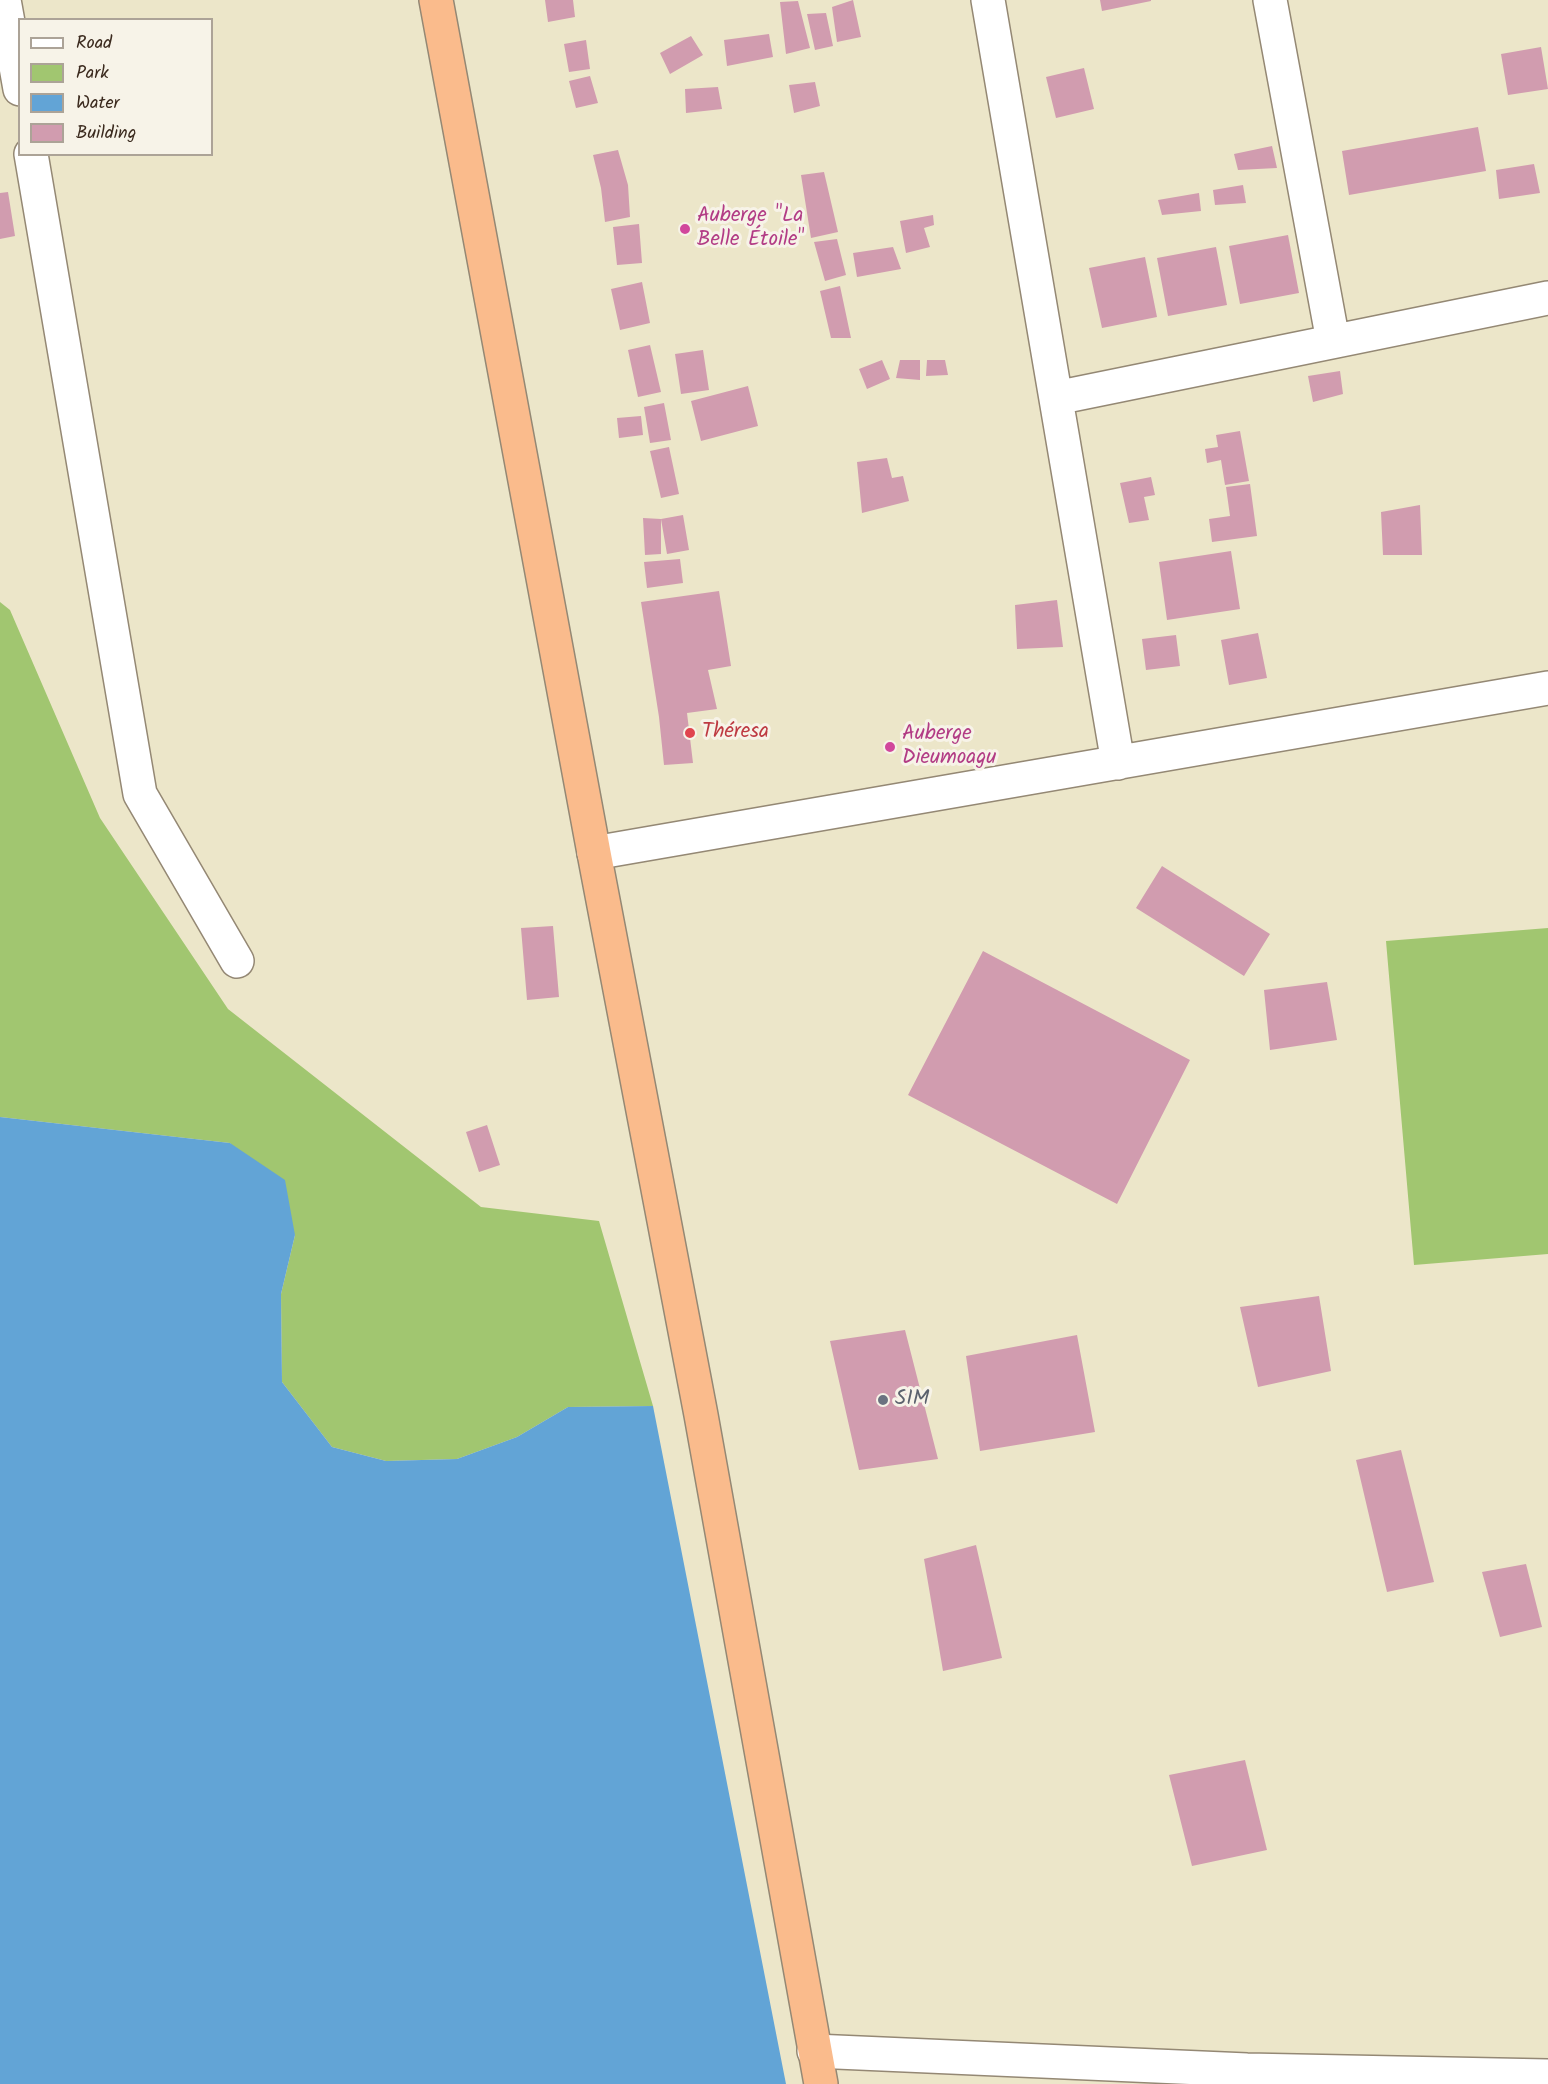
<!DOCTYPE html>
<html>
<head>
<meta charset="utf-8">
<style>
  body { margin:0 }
  #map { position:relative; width:1548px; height:2084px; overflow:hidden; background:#ece6c9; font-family:Kalam,sans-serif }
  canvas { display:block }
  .legend { position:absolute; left:18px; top:18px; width:195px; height:138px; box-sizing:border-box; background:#f7f3e8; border:2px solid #aca397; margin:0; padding:8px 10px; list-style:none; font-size:18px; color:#3b2a1e }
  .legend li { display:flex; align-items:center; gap:12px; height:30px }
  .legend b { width:30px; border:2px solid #aca397 }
</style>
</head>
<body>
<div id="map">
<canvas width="1548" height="2084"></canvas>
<ul class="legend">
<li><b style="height:8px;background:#fff"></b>Road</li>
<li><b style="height:16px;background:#a1c670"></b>Park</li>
<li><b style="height:16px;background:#62a4d6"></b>Water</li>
<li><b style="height:16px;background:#d19caf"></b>Building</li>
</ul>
</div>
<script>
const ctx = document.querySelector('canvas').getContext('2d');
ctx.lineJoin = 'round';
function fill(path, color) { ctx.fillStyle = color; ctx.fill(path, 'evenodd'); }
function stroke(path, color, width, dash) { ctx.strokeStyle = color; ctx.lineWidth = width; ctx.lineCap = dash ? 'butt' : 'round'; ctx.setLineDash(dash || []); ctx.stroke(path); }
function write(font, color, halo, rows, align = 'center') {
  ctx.font = font + ' Kalam,sans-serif'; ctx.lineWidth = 6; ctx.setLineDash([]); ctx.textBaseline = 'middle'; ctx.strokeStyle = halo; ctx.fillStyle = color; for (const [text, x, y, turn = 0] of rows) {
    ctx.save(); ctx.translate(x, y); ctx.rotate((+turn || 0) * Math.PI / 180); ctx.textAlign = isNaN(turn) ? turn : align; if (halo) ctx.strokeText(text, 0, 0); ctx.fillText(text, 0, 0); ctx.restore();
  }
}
fill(new Path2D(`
  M0 602 10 610 100 818 228 1009 481 1207 599 1221 653 1406 568 1407 517 1437 457 1459 386 1461 332 1447 282 1382 281 1294 295 1235 230 1143 0 1117Z
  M1548 928V1254L1414 1265 1386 941Z`), '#a1c670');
fill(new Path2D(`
  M0 1117 230 1143 285 1180 295 1235 281 1294 282 1382 332 1447 386 1461 457 1459 517 1437 568 1407 653 1406 786 2084H0Z`), '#62a4d6');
fill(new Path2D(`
  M545 0H573L575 17 548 22Z
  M853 0 861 37 837 42 832 7Z
  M1100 0H1151V1L1102 11Z
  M798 1 810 48 786 54 780 2Z
  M826 13 833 46 815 50 807 14Z
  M769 34 773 57 727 66 724 40Z
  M691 36 703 55 670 74 660 53Z
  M586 40 590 69 569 72 564 44Z
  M1541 47 1548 89 1508 95 1501 54Z
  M1084 68 1094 109 1056 118 1046 77Z
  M590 76 598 103 576 108 569 81Z
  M815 82 820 106 794 113 789 85Z
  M718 87 722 109 686 113 685 89Z
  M1478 127 1486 171 1349 195 1342 151Z
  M1272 146 1277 168 1238 170 1234 154Z
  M618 150 628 185 630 217 605 222 601 188 593 155Z
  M1534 164 1540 193 1499 199 1496 170Z
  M824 172 838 232 811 238 801 175Z
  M1243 185 1246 203 1215 205 1213 190Z
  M8 192 15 236 0 239V193Z
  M1199 193 1201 211 1162 215 1158 200Z
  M933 215 934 225 924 228 930 247 906 253 900 221Z
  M639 224 642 263 617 265 613 227Z
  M1288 235 1299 293 1240 304 1229 246Z
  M837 239 846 275 825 281 814 242Z
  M893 247 901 269 857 277 853 253Z
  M1216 247 1227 305 1168 316 1157 258Z
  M1145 257 1157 317 1102 328 1089 268Z
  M642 282 650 323 620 330 611 289Z
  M840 286 851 338H831L820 291Z
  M650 345 661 392 638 397 628 350Z
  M703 350 709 390 681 394 675 354Z
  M882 360 890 379 867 389 859 369Z
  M900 360H920V380L896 378Z
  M927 360H945L948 375 926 376Z
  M1340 371 1343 394 1313 402 1308 376Z
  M748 386 758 426 701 441 691 401Z
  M664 403 671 440 650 443 644 407Z
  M641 416 643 435 619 438 617 418Z
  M1240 431 1249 481 1225 485 1221 460 1207 463 1205 449 1218 447 1216 435Z
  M669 447 679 494 661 498 650 451Z
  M887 458 892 478 903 476 909 501 862 513 857 462Z
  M1151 477 1155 495 1144 497 1149 520 1129 523 1120 483Z
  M1250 484 1257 536 1212 542 1209 519 1230 516 1226 487Z
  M1420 505 1422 555H1383L1381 512Z
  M683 515 689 550 667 554 661 519Z
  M643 518 661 519V554L645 555Z
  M1231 551 1240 609 1167 620 1159 562Z
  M680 559 683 583 647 588 644 562Z
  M719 591 731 666 708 670 717 709 687 713 693 763 664 765 659 717 641 602Z
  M1057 600 1063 647 1017 649 1015 605Z
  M1258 633 1267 678 1229 685 1221 640Z
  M1176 635 1180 666 1146 670 1142 639Z
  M1162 866 1270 934 1244 976 1136 908Z
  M553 926 559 997 527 1000 521 928Z
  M983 951 1190 1060 1117 1204 908 1095Z
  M1327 982 1337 1040 1270 1050 1264 990Z
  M487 1125 500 1165 479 1172 466 1132Z
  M1319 1296 1331 1371 1258 1387 1240 1307Z
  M905 1330 938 1459 859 1470 830 1341Z
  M1077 1335 1095 1432 980 1451 966 1356Z
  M1401 1450 1434 1582 1387 1592 1356 1460Z
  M976 1545 1002 1658 943 1671 924 1559Z
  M1526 1564 1542 1627 1500 1637 1482 1572Z
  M1245 1760 1267 1850 1192 1866 1169 1775Z`), '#d19caf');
const minor = new Path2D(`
  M4 0 20 89
  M988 0 1118 763
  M1270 0 1333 341
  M31 154 140 794 237 961
  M1056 398 1548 298
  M594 853 1548 688
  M814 2051 1247 2070 1548 2076`);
const trunk = new Path2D(`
  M436 0 594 853 701 1415 821 2084`);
stroke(minor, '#948874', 36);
stroke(trunk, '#948874', 36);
stroke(minor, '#fff', 33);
stroke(trunk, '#fabb8c', 33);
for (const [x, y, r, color] of [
  [685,229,6,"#d1479c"],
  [690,733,6,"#e0444e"],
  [890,747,6,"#d1479c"],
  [883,1400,6,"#6b7280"]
]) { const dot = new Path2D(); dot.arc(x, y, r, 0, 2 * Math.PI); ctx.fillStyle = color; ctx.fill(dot); stroke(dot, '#f7f3e8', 2); }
write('21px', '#b23c85', '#f7f3e8', [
  ["Auberge \"La",697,217],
  ["Belle Étoile\"",697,241],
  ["Auberge",902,735],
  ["Dieumoagu",902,759]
], 'left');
write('21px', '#be3a42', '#f7f3e8', [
  ["Théresa",702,733]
], 'left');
write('21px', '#5b616d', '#f7f3e8', [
  ["SIM",895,1400]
], 'left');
</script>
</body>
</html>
